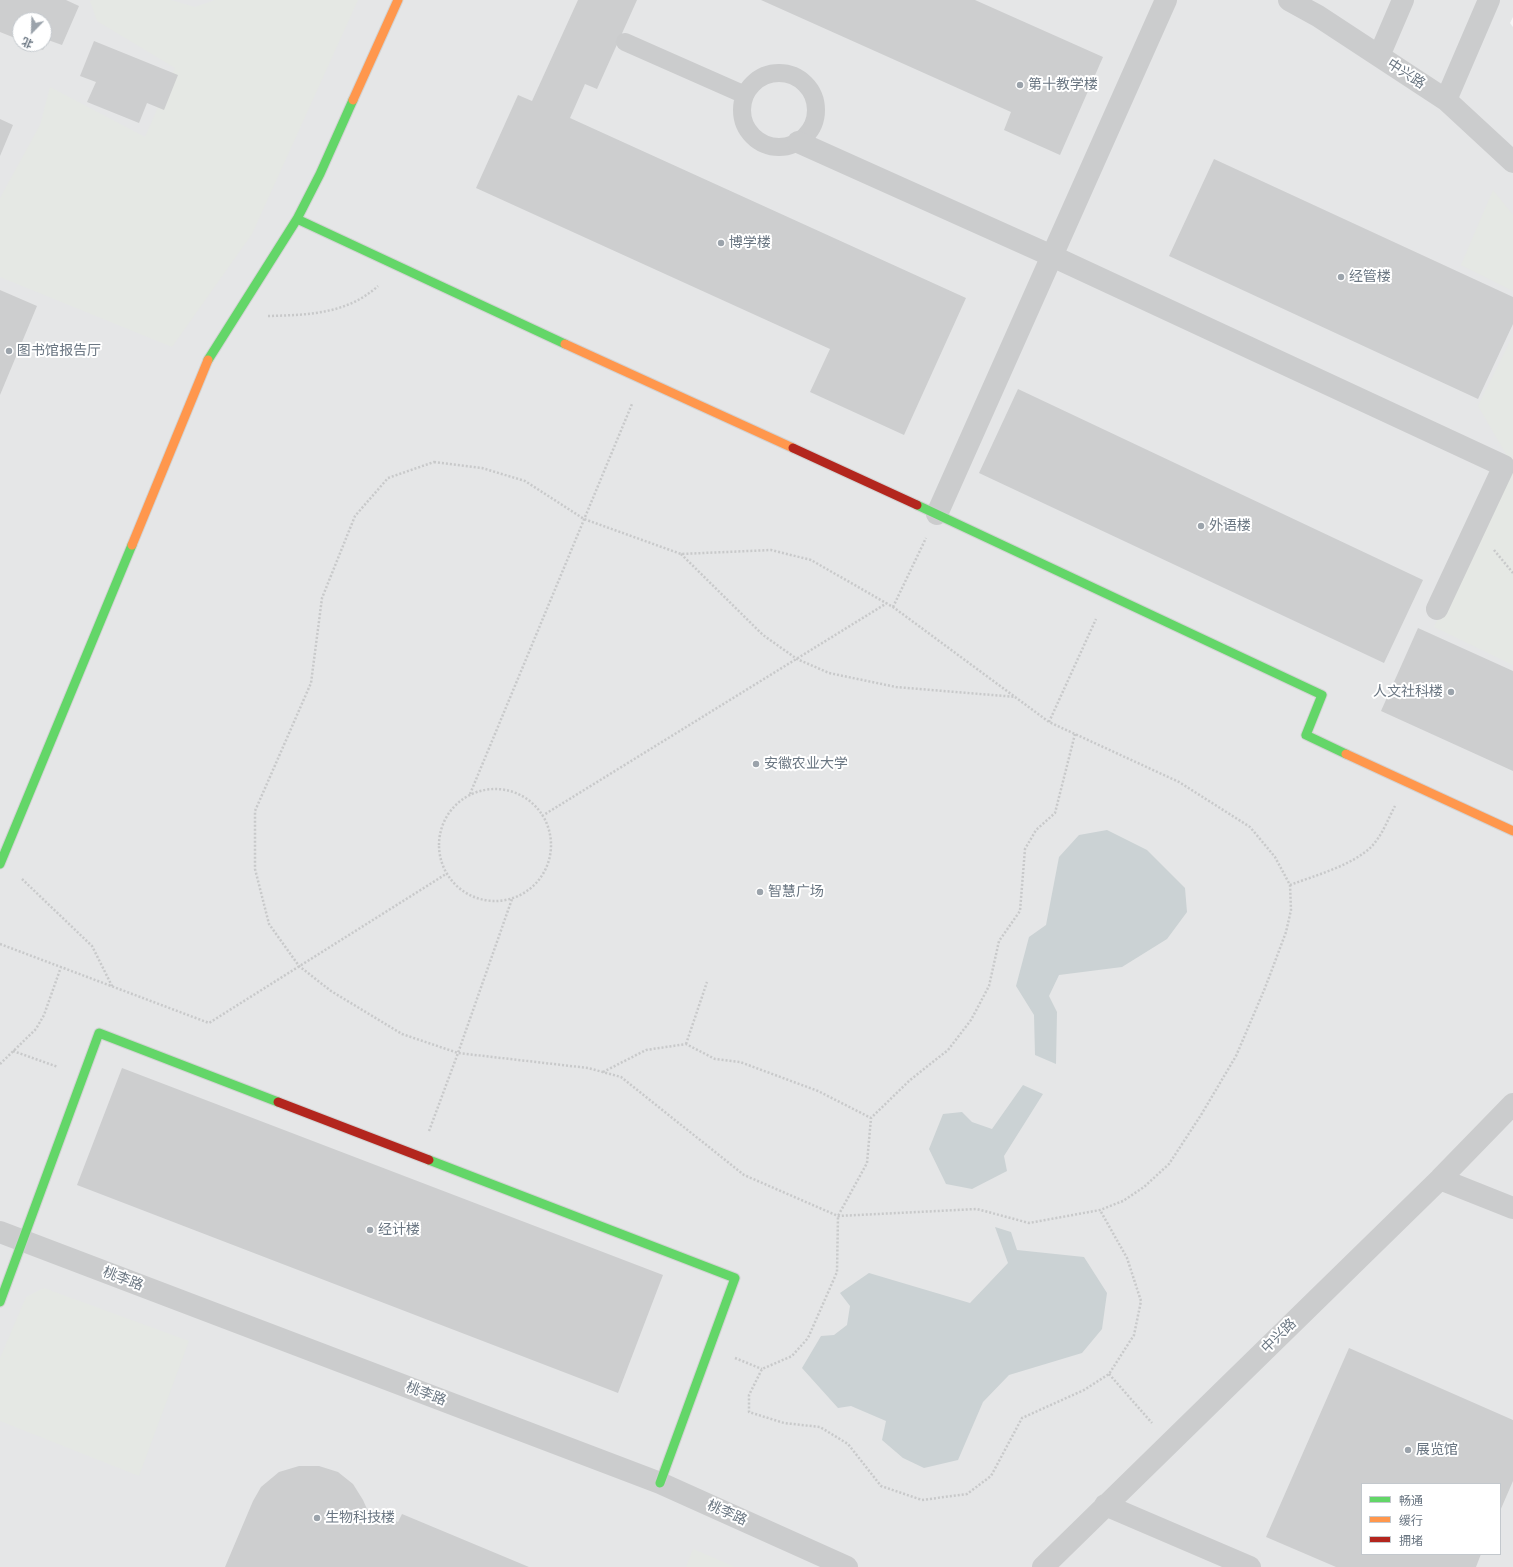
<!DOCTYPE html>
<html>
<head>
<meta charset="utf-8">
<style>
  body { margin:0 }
  #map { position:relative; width:1513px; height:1567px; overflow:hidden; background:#f6f6f6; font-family:Rubik,"Noto Sans SC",sans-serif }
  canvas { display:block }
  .legend { position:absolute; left:1361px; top:1483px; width:140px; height:72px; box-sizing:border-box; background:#fff; border:1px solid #c3c8cd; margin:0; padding:5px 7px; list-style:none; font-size:12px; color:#6a7682 }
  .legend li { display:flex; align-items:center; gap:8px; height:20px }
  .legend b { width:20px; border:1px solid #c3c8cd }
  .north { position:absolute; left:12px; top:12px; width:40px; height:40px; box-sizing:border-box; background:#fff; border:1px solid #c3c8cd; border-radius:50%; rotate:203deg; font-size:11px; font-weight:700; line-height:16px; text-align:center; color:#6a7682 }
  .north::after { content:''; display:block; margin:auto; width:14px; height:18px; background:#9ba3ab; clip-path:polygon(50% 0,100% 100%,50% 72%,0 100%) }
</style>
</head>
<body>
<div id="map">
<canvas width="1513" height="1567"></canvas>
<ul class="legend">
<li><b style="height:5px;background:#63d668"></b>畅通</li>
<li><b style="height:5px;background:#ff974d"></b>缓行</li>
<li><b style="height:5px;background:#b3261e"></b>拥堵</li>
</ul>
<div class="north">北</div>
</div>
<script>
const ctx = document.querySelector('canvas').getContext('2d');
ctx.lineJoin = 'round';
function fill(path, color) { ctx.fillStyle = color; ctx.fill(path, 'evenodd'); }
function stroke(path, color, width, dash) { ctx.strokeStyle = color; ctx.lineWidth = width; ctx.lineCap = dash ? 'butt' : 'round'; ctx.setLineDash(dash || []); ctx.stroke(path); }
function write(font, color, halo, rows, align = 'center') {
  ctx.font = font + ' Rubik,"Noto Sans SC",sans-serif'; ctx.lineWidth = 4; ctx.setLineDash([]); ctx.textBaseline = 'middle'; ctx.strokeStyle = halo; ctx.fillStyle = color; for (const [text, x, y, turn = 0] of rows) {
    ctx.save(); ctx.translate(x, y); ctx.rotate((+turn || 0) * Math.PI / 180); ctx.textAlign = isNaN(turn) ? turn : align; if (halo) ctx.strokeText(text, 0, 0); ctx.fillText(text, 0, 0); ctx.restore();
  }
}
fill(new Path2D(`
  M0 0H1513V17L1510 23 1513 27V1567H0ZM20 20H44V44H20ZM1362 1484H1500V1554H1362Z`), '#e5e6e7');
fill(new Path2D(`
  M92 0H171L195 7 215 0H358L252 234 172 347 0 277V198L40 125 50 87 145 137 175 68 97 21 90 1Z
  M1493 190 1513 215V291L1461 265Z
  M1513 335V665L1434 627 1510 461 1478 406Z
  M44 1288 189 1341 139 1476 0 1421V1358L26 1297Z
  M693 1549 735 1567H686Z`), '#e5e8e4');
fill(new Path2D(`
  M1107 830 1147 850 1185 888 1187 912 1167 939 1122 967 1059 975 1049 996 1057 1012 1056 1064 1035 1055 1034 1015 1016 986 1029 937 1046 925 1059 857 1079 835Z
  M1023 1085 1043 1094 1004 1156 1007 1171 972 1189 946 1184 929 1149 943 1114 962 1112 972 1122 992 1129Z
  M995 1227 1011 1232 1017 1250 1084 1257 1107 1293 1102 1329 1082 1353 1009 1375 983 1402 958 1460 924 1468 903 1458 882 1440 886 1421 851 1406 838 1408 802 1368 821 1336 834 1335 847 1325 850 1306 840 1293 869 1273 970 1303 1008 1263Z`), '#cbd2d4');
fill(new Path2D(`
  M0 0H66L79 6 62 45 48 40 43 50 29 44H44V20H20V40L0 32Z
  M578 0H637L597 89 585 84 570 118 966 298 904 435 810 392 830 349 476 188 518 95 532 101Z
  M761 0H975L1103 57 1060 155 1004 130 1011 112Z
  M94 41 178 75 164 110 147 103 139 123 87 102 96 82 80 76Z
  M0 119 13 125 0 156Z
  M1214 159 1513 297V324L1478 399 1169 256Z
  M0 290 37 306 0 395Z
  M1018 389 1423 580 1384 663 979 473Z
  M1418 628 1513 671V771L1381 711Z
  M122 1068 663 1275 618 1393 77 1185Z
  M1349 1348 1513 1420V1481L1500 1511V1484H1362V1554H1481L1476 1567H1336L1266 1537Z
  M299 1466H319L338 1472 353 1484 363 1500 367 1509 398 1522 402 1514 529 1567H225L253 1501 261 1487 279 1472Z`), '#cdcecf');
const fast = new Path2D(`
  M297 219 565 344
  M208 360 297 219 320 174 353 100
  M917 505 1322 695 1306 735 1346 754
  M0 864 132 545
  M429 1160 735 1278 660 1483
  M0 1302 99 1033 278 1102`);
const slow = new Path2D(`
  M353 100 398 0
  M565 344 793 448
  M132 545 208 360
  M1346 754 1513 831`);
const jam = new Path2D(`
  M793 448 917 505
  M278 1102 429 1160`);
stroke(fast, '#d2d3d3', 11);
stroke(slow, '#d2d3d3', 11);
stroke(jam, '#d2d3d3', 11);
stroke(new Path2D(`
  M268 316C308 315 347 314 378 286
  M434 462 482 468 525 481 584 519 681 554 771 550 811 560 893 607 1049 722 1179 782 1250 827 1275 857 1290 885 1291 910 1286 932 1265 988 1236 1056 1201 1115 1169 1164 1144 1187 1123 1201 1100 1210 1029 1223 977 1209 838 1216 744 1175 621 1077 588 1068 458 1053 402 1034 331 991 299 966 269 924 255 869V811L311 683 322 598 355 516 388 478Z
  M1494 550 1513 573
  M681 554 763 635 797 659 829 673 896 687 1016 697
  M893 607 926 538
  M1049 722 1096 619
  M1075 734 1055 813 1036 830 1025 849 1020 911 999 941 989 986 971 1020 948 1050 910 1080 871 1118 867 1163 838 1216 837 1272 808 1338 792 1356 762 1369 749 1395V1412L784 1423 820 1427 848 1444 881 1486 922 1500 967 1494 991 1476 1022 1418 1084 1390 1109 1374 1134 1335 1141 1301 1127 1258 1100 1210
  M439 845a56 56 0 1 1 112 0a56 56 0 1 1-112 0Z
  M470 794 632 404
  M542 816 887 603
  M22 879 92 946 112 986
  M1290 885C1316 875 1351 866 1371 847 1382 836 1388 819 1395 806
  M0 944 209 1023 446 874
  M686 1044 707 982
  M13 1051 58 1067
  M0 1064 36 1029 44 1015 61 967
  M603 1072 646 1050 686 1044 715 1059 740 1062 818 1091 871 1118
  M429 1131 458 1053 512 899
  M735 1358 762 1369
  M1109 1374 1152 1423`), '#c8c9ca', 2.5, [2, 2]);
stroke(new Path2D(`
  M625 42 745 95
  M742 110a37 37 0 1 1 74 0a37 37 0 1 1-74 0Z`), '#cbcccd', 18);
stroke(new Path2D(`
  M1289 0 1318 16 1446 100 1513 162
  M1379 56 1403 0
  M1446 100 1489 0
  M798 142 1052 256 1504 466 1437 609
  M937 514 1166 0
  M1440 1179 1513 1208
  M0 1232 660 1483 847 1567
  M1105 1505 1250 1567
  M1043 1567 1440 1179 1513 1104`), '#cbcccd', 22);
stroke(fast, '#63d668', 9);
stroke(slow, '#ff974d', 9);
stroke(jam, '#b3261e', 9);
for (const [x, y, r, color] of [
  [1020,85,4,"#9ba3ab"],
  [721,243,4,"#9ba3ab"],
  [1341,277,4,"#9ba3ab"],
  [9,351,4,"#9ba3ab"],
  [1201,526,4,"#9ba3ab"],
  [1451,692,4,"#9ba3ab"],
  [756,764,4,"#9ba3ab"],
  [760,892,4,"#9ba3ab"],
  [370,1230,4,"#9ba3ab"],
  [1408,1450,4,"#9ba3ab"],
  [317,1518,4,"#9ba3ab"]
]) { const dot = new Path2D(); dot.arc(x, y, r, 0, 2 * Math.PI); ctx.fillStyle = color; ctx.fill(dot); stroke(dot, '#fff', 1.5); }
write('14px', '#6a7682', '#fff', [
  ["中兴路",1406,74,33],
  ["桃李路",123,1279,21],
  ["中兴路",1279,1336,-44],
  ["桃李路",426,1394,21],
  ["桃李路",727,1513,24]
]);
write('14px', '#6a7682', '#fff', [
  ["第十教学楼",1028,85],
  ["博学楼",729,243],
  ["经管楼",1349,277],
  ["图书馆报告厅",17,351],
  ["外语楼",1209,526],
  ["人文社科楼",1443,692,"right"],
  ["安徽农业大学",764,764],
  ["智慧广场",768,892],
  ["经计楼",378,1230],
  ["展览馆",1416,1450],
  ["生物科技楼",325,1518]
], 'left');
</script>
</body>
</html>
